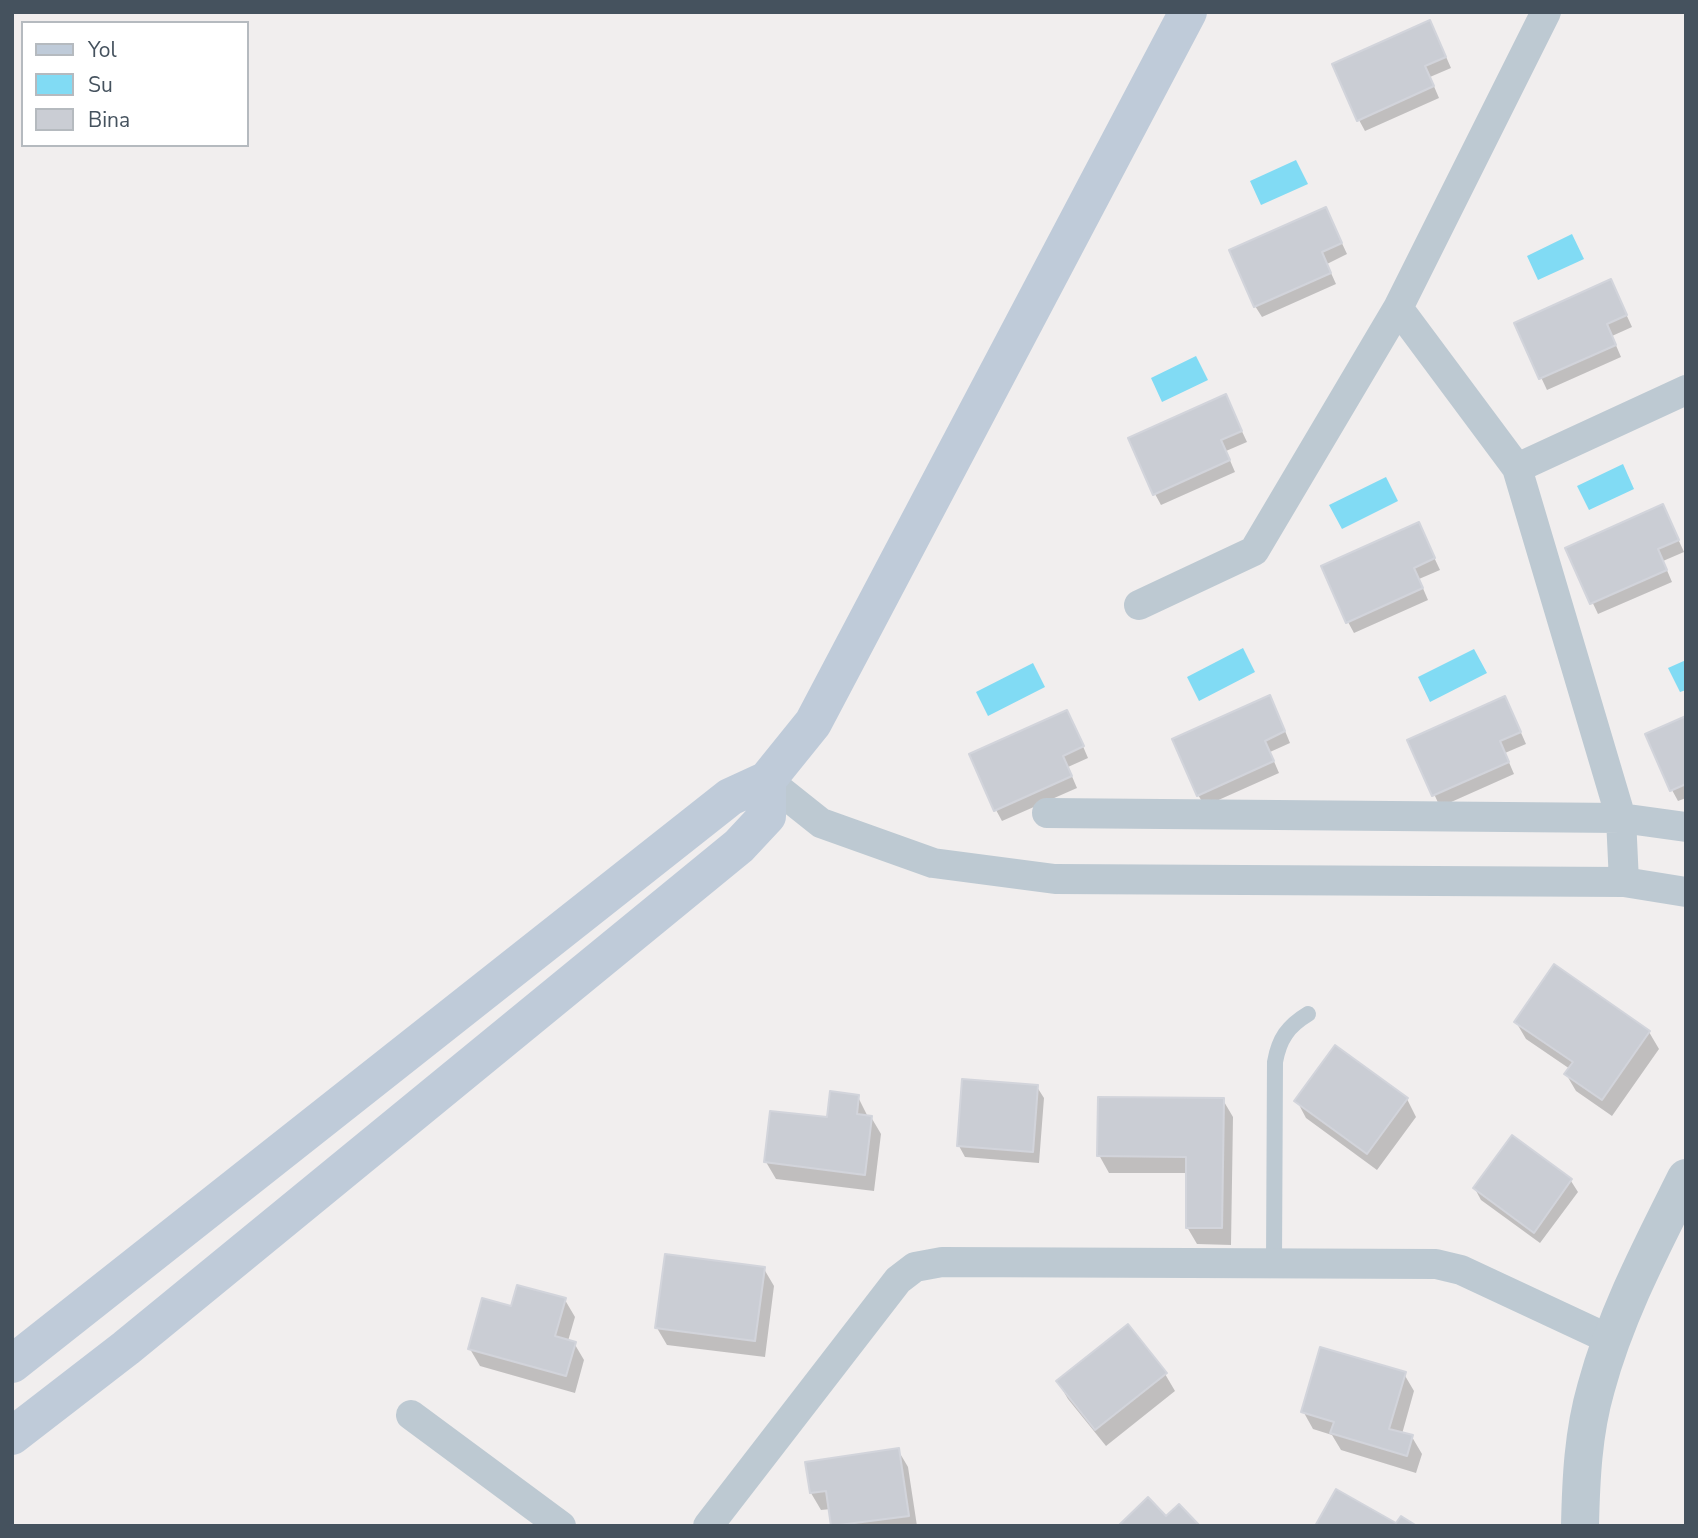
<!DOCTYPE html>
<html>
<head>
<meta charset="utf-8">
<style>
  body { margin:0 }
  #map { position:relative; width:1698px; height:1538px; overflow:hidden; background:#f1eeee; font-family:"Nunito Sans",sans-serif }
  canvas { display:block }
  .frame { position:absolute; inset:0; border:14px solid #45525e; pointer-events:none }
  .legend { position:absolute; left:21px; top:21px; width:228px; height:126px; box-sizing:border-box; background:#fff; border:2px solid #b5babf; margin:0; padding:9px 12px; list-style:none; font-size:21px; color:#45525e }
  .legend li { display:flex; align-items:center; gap:14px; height:35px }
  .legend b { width:35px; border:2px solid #b5babf }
</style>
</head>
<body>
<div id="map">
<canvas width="1698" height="1538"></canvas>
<div class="frame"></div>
<ul class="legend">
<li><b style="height:9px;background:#bfcbd9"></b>Yol</li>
<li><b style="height:19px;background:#81dbf4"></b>Su</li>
<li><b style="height:19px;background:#cacdd4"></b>Bina</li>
</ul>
</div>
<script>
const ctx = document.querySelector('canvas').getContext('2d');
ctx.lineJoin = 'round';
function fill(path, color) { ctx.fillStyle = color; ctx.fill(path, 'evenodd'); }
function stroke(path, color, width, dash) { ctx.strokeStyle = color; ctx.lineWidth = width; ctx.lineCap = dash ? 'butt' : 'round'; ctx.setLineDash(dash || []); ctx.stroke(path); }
fill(new Path2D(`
  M1296 160 1308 184 1261 205 1250 181Z
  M1572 234 1584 259 1538 280 1527 256Z
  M1196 356 1208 380 1162 402 1151 378Z
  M1623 464 1634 489 1589 510 1577 486Z
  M1386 477 1398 501 1342 529 1329 505Z
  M1243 648 1255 672 1199 701 1187 677Z
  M1474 649 1487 673 1430 702 1418 677Z
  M1686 660V690L1680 692 1668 668Z
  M1033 663 1045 687 988 716 976 692Z`), '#81dbf4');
fill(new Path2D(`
  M1436 34 1451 68 1430 77 1439 98 1365 131 1359 120Z
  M1326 209 1347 254 1327 264 1336 284 1262 317 1255 306Z
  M1611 281 1632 327 1612 336 1621 357 1547 390 1516 324Z
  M1231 408 1247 442 1226 451 1235 472 1161 505 1155 494Z
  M1668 517 1684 552 1663 561 1672 582 1598 614 1567 549Z
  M1424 536 1440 570 1419 579 1428 600 1354 633 1348 622Z
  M1276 709 1290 743 1270 752 1279 773 1205 806 1198 795Z
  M1511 710 1526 744 1505 753 1514 774 1440 807 1410 741Z
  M1686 718V798L1678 801 1672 790Z
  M1073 723 1088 758 1068 767 1077 788 1002 821 996 810Z
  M1516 1022 1649 1032 1659 1049 1612 1116 1576 1091 1566 1074 1570 1069 1526 1039Z
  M1037 1087 1044 1098 1039 1163 965 1157 959 1146Z
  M858 1097 868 1117H871L881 1134 874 1191 776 1179 766 1162Z
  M1407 1099 1416 1117 1377 1170 1306 1118 1297 1101Z
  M1223 1100 1233 1117 1231 1245 1197 1244 1187 1227 1188 1173H1109L1099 1155Z
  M1512 1137 1571 1181 1578 1192 1540 1243 1481 1200 1475 1189Z
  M764 1269 774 1286 765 1357 667 1345 657 1328Z
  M565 1300 575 1317 568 1341 574 1343 584 1360 575 1393 480 1366 470 1349 512 1308Z
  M1165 1374 1175 1391 1106 1446 1068 1399 1058 1382Z
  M1404 1374 1414 1391 1402 1434 1412 1437 1422 1454 1416 1473 1341 1450 1332 1435 1313 1429 1303 1411Z
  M898 1450 908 1467 917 1526H833L831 1509 821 1510 811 1493Z`), '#0003');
const building = new Path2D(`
  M1430 20 1446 57 1425 66 1434 86 1357 121 1332 64Z
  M1326 207 1342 243 1322 252 1331 273 1254 307 1229 250Z
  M1611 279 1627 315 1607 324 1616 345 1539 379 1514 323Z
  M1226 394 1242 431 1221 440 1230 460 1153 495 1128 438Z
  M1663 504 1679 540 1658 549 1667 570 1590 604 1565 548Z
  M1419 522 1435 558 1414 568 1423 588 1346 623 1321 566Z
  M1270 695 1285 731 1265 741 1274 761 1197 796 1172 739Z
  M1505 696 1521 732 1500 741 1509 762 1432 796 1407 740Z
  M1067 710 1084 746 1063 756 1072 776 994 811 969 754Z
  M1686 716V784L1670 791 1645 734Z
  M1554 964 1650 1031 1602 1100 1564 1074 1573 1062 1514 1022Z
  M1335 1045 1408 1098 1367 1154 1294 1101Z
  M962 1079 1038 1085 1033 1152 957 1146Z
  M830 1091 859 1095 857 1114 872 1116 865 1175 764 1162 770 1111 827 1117Z
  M1098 1097 1224 1098 1222 1228H1186V1157L1097 1156Z
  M1512 1135 1572 1179 1534 1233 1473 1188Z
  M665 1254 765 1267 755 1341 655 1328Z
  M517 1285 566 1298 555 1336 576 1342 566 1376 468 1349 482 1298 511 1306Z
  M1128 1324 1167 1373 1095 1430 1056 1381Z
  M1320 1347 1406 1372 1389 1429 1413 1435 1407 1456 1330 1433 1334 1422 1301 1412Z
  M899 1448 909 1516 831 1526 826 1491 810 1493 805 1462Z
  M1336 1489 1396 1523 1401 1516 1417 1526H1315Z
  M1148 1497 1166 1516 1179 1504 1200 1526H1118Z`);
fill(building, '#cacdd4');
stroke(building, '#d2d4db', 2);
stroke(new Path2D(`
  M1274 1262 1275 1062C1279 1039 1288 1026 1308 1014`), '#bdc9d2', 16);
stroke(new Path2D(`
  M1546 12 1398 308 1517 468 1621 818 1624 882
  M1517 468 1686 390
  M1139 605 1254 551 1398 308
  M767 780 821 823 933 863 1055 879 1624 882 1686 892
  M1047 813 1621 818 1686 827
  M411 1415 561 1526
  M708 1526 898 1280 915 1267 942 1262 1436 1264 1461 1270 1611 1340`), '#bdc9d2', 30);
stroke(new Path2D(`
  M1580 1526C1581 1480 1583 1433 1596 1388 1616 1314 1652 1246 1686 1178`), '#bdc9d2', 38);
stroke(new Path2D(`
  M12 1364 730 797 767 780 813 723 1188 12
  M12 1436 126 1348 739 846 767 816V780`), '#bfcbd9', 38);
</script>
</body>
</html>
